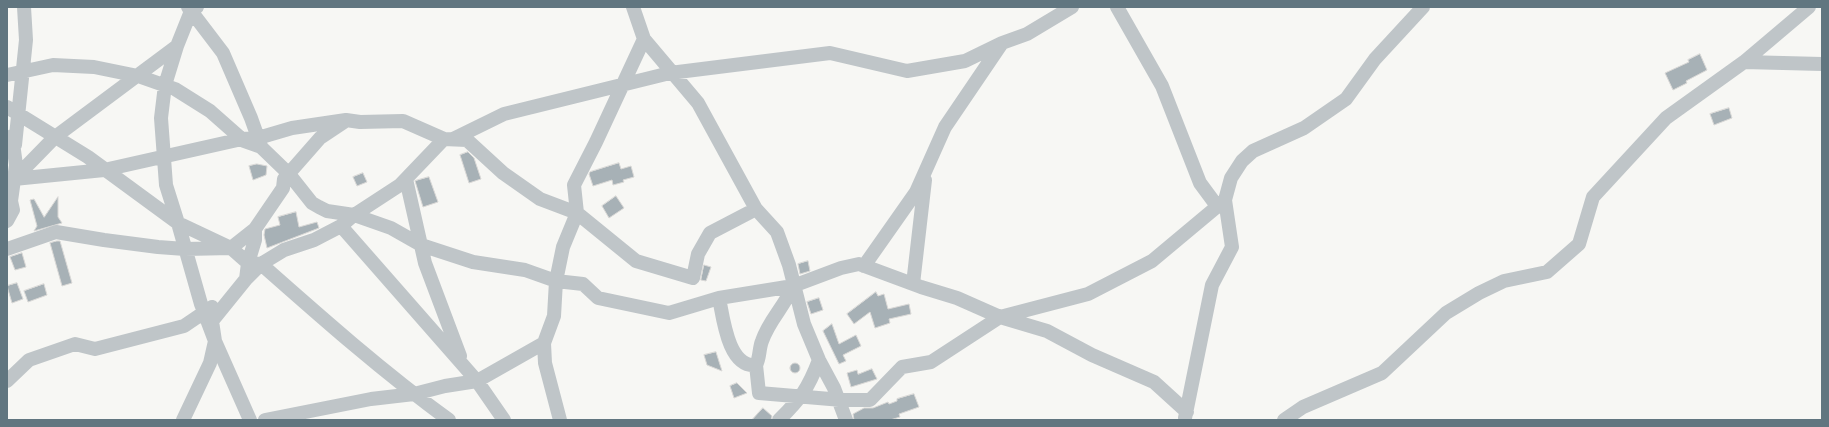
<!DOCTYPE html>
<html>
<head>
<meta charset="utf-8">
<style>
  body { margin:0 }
  #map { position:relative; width:1829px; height:427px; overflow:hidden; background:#f7f7f4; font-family:"Sofia Sans Condensed",sans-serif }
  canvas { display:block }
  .frame { position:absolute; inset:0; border:8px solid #617680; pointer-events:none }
</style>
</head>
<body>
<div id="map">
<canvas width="1829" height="427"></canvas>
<div class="frame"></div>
</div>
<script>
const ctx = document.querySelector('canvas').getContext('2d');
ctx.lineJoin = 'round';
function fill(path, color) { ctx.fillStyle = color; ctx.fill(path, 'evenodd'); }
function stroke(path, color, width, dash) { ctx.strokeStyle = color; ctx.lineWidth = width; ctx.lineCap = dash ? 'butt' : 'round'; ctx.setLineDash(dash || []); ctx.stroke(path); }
const building = new Path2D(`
  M1700 54 1707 70 1686 81 1687 83 1673 90 1665 73 1689 62 1688 60Z
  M1729 108 1732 118 1714 125 1710 114Z
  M468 152 474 158 481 179 469 183 460 155Z
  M619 163 621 169 631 166 634 177 623 180 624 182 613 185 612 180 593 186 589 174 590 172Z
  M257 164 267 166 266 175 253 180 249 166Z
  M363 173 367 182 357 186 353 177Z
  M429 177 438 202 423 207 415 181Z
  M616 196 624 208 609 218 602 206Z
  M58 197V217L62 223 34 231 37 226 30 200 34 199 44 217Z
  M296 212 299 227 317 222 319 228 267 248 264 235 265 229 280 225 278 217Z
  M57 241H60L72 283 62 286 50 243Z
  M22 253 26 267 15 270 10 257Z
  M808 261 810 271 800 274 798 264Z
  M704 265 711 267 706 281 701 280Z
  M17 283 23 299 12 303 7 286Z
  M44 284 47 295 28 302 24 291Z
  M876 292 878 296 884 294 888 309 909 304 911 314 889 319 890 323 875 328 870 312 854 324 847 314Z
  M819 298 823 310 811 314 807 302Z
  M832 324 839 344 856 335 861 346 843 355 846 361 839 364 823 331Z
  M716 352 722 371 707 365 704 355Z
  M790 368a5 5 0 1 1 10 0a5 5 0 1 1-10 0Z
  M872 369 877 379 851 387 847 373 857 370 858 374Z
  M737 383 747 393 734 398 730 386Z
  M914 394 919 407 899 414 900 417 890 420H854L853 414 864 408H873L888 402 889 404 897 401V399Z
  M763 408 772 416 771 420H752Z`);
fill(building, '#a7b1b6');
stroke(building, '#d9d8d6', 1);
stroke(new Path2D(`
  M188 7 223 53 251 118 261 146
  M1117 7 1162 86 1200 183 1217 206
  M644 39 698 103 756 209 777 232 789 265 804 324 819 360 834 388 846 420
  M177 46 165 85 161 118 166 185 178 223 231 248 248 263 261 264C322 318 383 372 449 420
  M1744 62 1822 64
  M7 75 53 65 94 67 138 76 175 89 210 111 244 141 261 147 289 174 312 203 319 207 327 211 354 215 391 228 421 245 473 262 525 270 556 281 583 284 598 298 669 313 719 298 793 286 841 268 859 264 921 287 957 298 1000 317 1047 331 1092 355 1154 382 1187 412
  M7 107 88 157 178 223 201 304 215 341 250 420
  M453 139 504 114 670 73 830 53 907 71 965 61 1002 43
  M15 145 26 40 24 7
  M14 179 104 170 242 139 258 138 292 128 346 120 360 122 403 121 444 139
  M14 179 55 137 177 46 191 11 197 7
  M406 179 425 263 460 356
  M7 221 13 210 11 201 16 165 12 136
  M341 226 477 381 504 420
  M7 249 56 232 104 240 158 247 185 249 231 248 255 229
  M864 266 916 192 945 127 1002 43 1027 34 1072 7
  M246 279 261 264 284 250 314 240 341 226 354 215 400 185 444 139 467 140 503 173 540 199 577 213 636 261 693 278 698 254 710 233 756 209
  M913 284 925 180
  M719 298C723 317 728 368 756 365 760 358 759 348 762 341 769 320 785 306 793 286
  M756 365 759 393 842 400H870L902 367 931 362 1000 317 1088 294 1152 261 1225 200
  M7 381 29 360 75 344 95 349 184 326 212 307
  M1185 418 1212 285 1232 247 1225 200 1231 178 1242 161 1253 151 1304 128 1346 99 1375 59 1423 7
  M183 420 210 363 215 341 212 321 246 279 248 263 255 240V229L283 188 284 179 320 138 344 122
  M265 420 371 399 414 394 445 386 477 381 544 343
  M560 420 545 363 544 343 554 316 556 281 563 247 577 213 574 185 596 142 644 39 633 7
  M779 420C801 398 808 389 819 360
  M1284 420 1303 407 1382 373 1446 313 1479 293 1504 281 1547 272 1579 244 1593 197 1666 118 1744 62 1809 7`), '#bfc5c8', 14);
</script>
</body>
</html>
